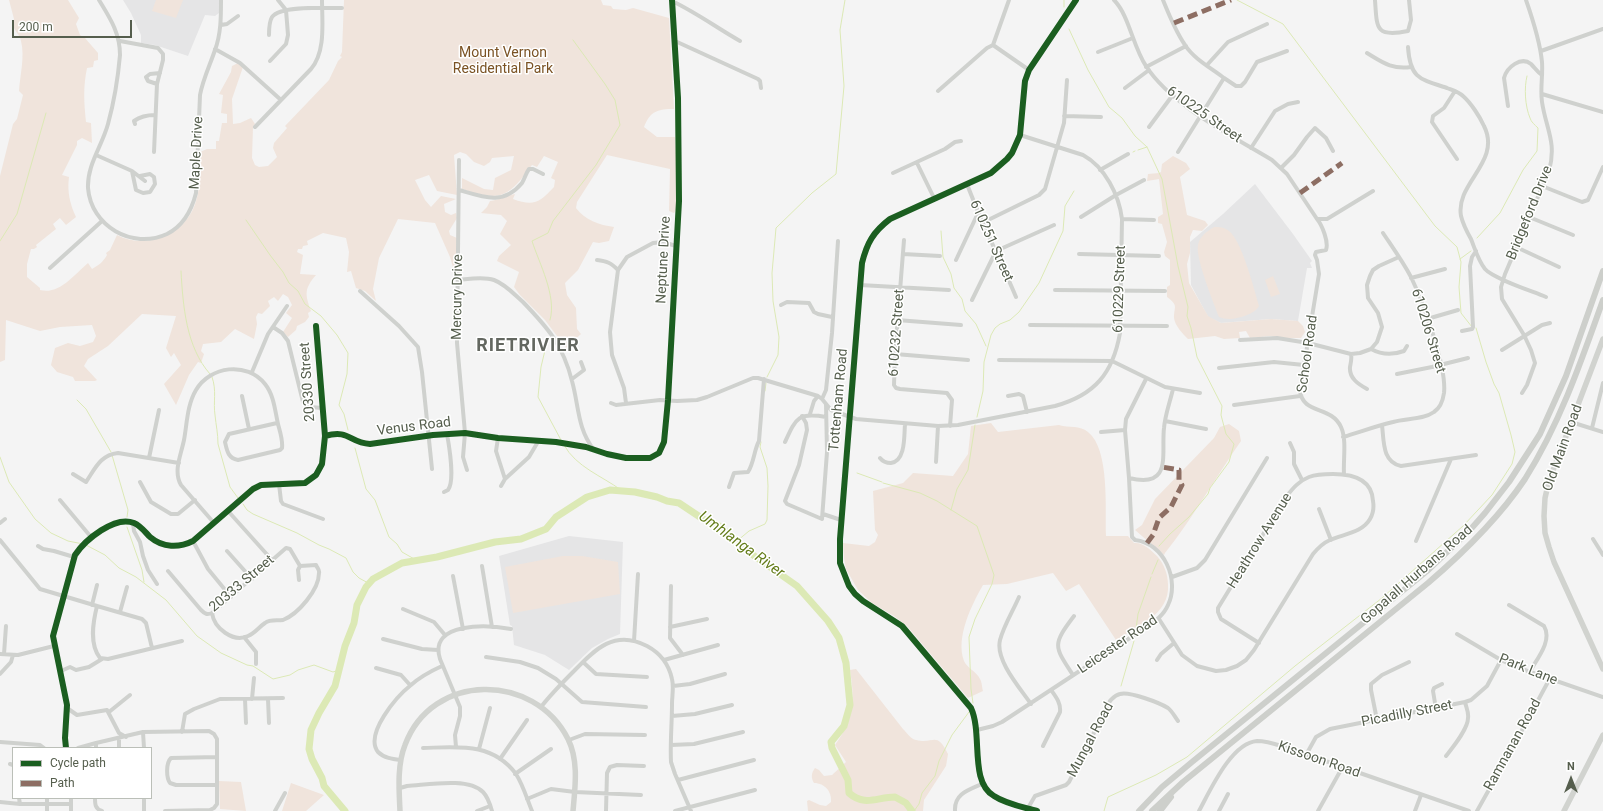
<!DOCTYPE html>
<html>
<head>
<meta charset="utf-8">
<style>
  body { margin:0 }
  #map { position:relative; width:1603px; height:811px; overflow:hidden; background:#f4f4f4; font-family:Roboto,sans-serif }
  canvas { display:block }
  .legend { position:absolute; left:12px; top:747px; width:140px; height:52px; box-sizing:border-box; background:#fff; border:1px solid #bbbfb8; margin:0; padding:5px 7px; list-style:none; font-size:12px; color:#555e4d }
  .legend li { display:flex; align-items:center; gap:8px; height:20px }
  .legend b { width:20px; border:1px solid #bbbfb8 }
  .north { position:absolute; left:1551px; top:759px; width:40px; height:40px; -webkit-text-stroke:3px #fff; paint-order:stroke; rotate:0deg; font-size:11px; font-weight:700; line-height:16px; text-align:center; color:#555e4d }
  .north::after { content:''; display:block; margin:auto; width:14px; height:18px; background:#555e4d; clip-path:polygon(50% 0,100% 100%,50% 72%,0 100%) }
  .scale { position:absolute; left:12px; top:20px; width:120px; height:18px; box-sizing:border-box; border:2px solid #555e4d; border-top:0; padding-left:5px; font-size:12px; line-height:14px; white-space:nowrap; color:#555e4d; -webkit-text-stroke:3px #fff; paint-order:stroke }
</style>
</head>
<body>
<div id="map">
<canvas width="1603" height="811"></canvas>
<ul class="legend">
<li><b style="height:5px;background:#1b5e20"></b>Cycle path</li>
<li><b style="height:5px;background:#8d6e63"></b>Path</li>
</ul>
<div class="north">N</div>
<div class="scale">200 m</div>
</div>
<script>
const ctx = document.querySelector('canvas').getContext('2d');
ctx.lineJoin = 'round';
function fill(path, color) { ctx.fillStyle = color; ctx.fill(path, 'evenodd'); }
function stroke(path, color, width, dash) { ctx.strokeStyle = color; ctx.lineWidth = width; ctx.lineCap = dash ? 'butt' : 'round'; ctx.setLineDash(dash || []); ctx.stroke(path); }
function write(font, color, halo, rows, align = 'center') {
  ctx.font = font + ' Roboto,sans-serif'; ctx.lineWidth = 3; ctx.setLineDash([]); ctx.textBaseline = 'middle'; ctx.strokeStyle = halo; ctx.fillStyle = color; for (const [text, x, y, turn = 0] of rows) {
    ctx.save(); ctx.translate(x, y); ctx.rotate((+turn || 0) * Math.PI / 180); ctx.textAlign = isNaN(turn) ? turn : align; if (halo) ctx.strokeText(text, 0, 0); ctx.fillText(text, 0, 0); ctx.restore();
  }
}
fill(new Path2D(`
  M123 0H219V13L215 16 205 15 188 56 155 45 141 43V35L131 13Z
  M1255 184 1293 234 1312 261 1310 263 1312 268H1307L1298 321 1271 319 1221 323 1208 317 1191 285 1190 242 1223 214Z
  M569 536 623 542 620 634 608 639 592 648 569 670 545 655 514 645 512 626 510 625 499 556Z`), '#e5e5e6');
fill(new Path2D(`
  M9 0H68L79 18 76 24 80 35 85 38 98 53V60L94 61 93 67 87 68C83 88 84 102 86 122L91 123 92 143 82 138 77 141V145L62 175 69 177C67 192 70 204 76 217L66 225 60 218 53 224 56 229 36 245 37 247 34 249H31L27 264V277L40 288V290C59 295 73 276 88 263L92 269C99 265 103 262 107 255L106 253 110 250 117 235C147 251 187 234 196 201 201 186 200 168 200 152L207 149H216V141H219L222 123H227V114L221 113 223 95 219 94 231 72 232 66 238 63 243 67 232 99 233 124 240 123 251 118 255 124 253 127 252 158 255 165 259 167 268 166 277 157 273 148 274 143 287 128 285 126 329 80 338 61 342 57 340 56 342 52 344 0H601L603 5 611 6 613 9 626 10 633 8 669 18 674 109C658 109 650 111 644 127L657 137H675L677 170 676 210 674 213 669 211 670 169 607 155 577 202 576 208C585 220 599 225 614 227L609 241 599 243 593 242 578 270 565 283 567 295 576 308 577 329 581 334 566 348 545 320 520 295 514 287 519 272 497 261 499 256 511 245 500 234 507 221 501 215 481 213 487 207 490 201C499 200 506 196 515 194L513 199C534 207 540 202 554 187L555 180 551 178 558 162 544 156 537 167 532 165C508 198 501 202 462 189V178L484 189 493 190 495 178 511 170 514 156 492 158 490 162 484 166 474 162 466 154 460 152 454 155 457 195 437 191 429 175 415 180 425 200 431 207 441 196 456 199 444 204 445 212 451 215 456 213 457 218 449 231 450 235 457 238 455 274 450 257 435 223 398 219 379 258 373 289 376 301 365 291 356 288 351 271 347 272 349 252 346 238 323 233 307 241 308 245 303 246 302 249H298L297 252 303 255 300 274 316 275C304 289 305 294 311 311L308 313 309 317 305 322 297 326 296 330 288 337 283 332 292 318 286 313 292 305 288 297 283 294 278 301 274 297 268 301 270 306 262 314 258 313 256 317 257 324 254 339 235 329 221 342 203 344 201 351 204 354 201 363 198 362 189 375 176 405 164 384 181 365 174 353 171 357 166 348 176 316 142 314 108 346 88 359 84 366 97 380 95 381H75L73 377 57 372 51 365 55 348 68 343 80 346 93 342 96 336 92 325 60 327 40 331 6 320 5 360 0 362V176L13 124 17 119 23 95 19 91C20 75 25 57 21 41 20 33 10 29 14 19Z
  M156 0H183L176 18 152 11Z
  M1173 156 1186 163 1190 169 1180 177 1187 215 1205 221 1208 225 1202 231 1193 230 1190 237V253L1187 264 1189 283 1208 316 1221 323 1271 319 1298 321 1303 326 1305 332 1301 338H1286L1270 336 1250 338 1246 331 1239 332 1240 338 1224 339 1215 336 1188 339C1183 334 1175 326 1174 318 1174 306 1179 306 1167 297V287L1170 285V260L1165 256 1164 252 1167 242 1162 224 1158 223V217L1163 214 1159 179 1147 181 1148 174 1159 173 1161 172 1162 164Z
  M1214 227C1219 227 1224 227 1229 231 1242 241 1254 289 1259 306 1255 314 1238 319 1229 319 1226 319 1222 318 1219 317 1214 304 1195 257 1198 245 1200 236 1206 232 1214 227Z
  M1273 276 1280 294 1271 297 1265 280Z
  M991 423 998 432 1059 425C1069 428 1080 425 1088 432 1110 449 1105 510 1106 536H1128L1134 543C1143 542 1151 550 1157 556 1164 564 1168 574 1168 585 1170 614 1137 627 1116 640L1079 584 1066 591 1053 573 1007 584 983 585C972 604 955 638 964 661 967 668 977 672 980 679 982 682 982 688 983 691L968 698 907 626 894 616 872 603 858 590 846 569 844 558 843 543 869 546 875 542 878 535 875 530 873 491 903 483 913 473 953 476 968 454 971 426Z
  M1229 424 1239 431 1241 441C1215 478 1193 518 1165 553L1164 555 1135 530 1142 525 1155 499 1214 438 1220 427Z
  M563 556H582L618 562 620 594 513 613 505 567Z
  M856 669 903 729C907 733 911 739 916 740 934 745 936 730 948 754L946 766 924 800 923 811H808L807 801 809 800 820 805 826 806 831 802C832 792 825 783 814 783 811 778 811 773 815 768L819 770 824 776 832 775 846 762 835 745C854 719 855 701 850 670Z
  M219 781 241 782 246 811 220 809Z
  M291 783 324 795 306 811H282Z`), '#f0e4dc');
stroke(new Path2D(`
  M1237 0 1283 24 1435 226 1457 247 1461 262 1459 287 1461 313 1472 327
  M1064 7V0
  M1069 29 1088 70 1109 107 1122 118 1135 136 1147 147 1162 179 1178 266 1188 307 1187 316 1191 328 1197 357 1222 406 1221 415 1226 434 1234 444 1229 462 1210 488 1208 494 1189 517 1170 534 1159 546
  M1138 150 1147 147
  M1133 152 1135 151
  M246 220 270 255 283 272 289 283 298 291 305 304 321 316 337 335 348 353 347 374 339 405 344 414 348 430
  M941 231 943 257 951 274 954 288 962 299 965 311 976 324 986 346
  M1477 238 1500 213 1523 170 1537 151 1538 128C1535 125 1531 122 1530 118 1525 106 1524 88 1527 76
  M0 241 17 214 46 113
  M1460 259 1471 251
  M181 271C183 306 186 347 210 374
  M550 320C557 296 539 263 532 241L548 233 553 221 596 165 620 125 615 100 605 84 573 40
  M547 342 541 367 538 397 561 440
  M212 377C217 391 213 402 215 415 216 425 218 434 218 444L230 487 238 498
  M767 377 778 355 779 337 773 301 772 273 776 228 812 193 836 174 844 86 840 30 845 0
  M765 391 766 383
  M77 400 86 409 111 452
  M977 417 983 391 984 362 991 335 995 328 1000 324 1010 320 1019 312 1039 283 1063 231 1065 206 1074 191
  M564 445C576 467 602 476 621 490
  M355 448 366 489 375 500 389 537 397 544 402 552 416 560
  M112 455 128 510 127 517
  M0 457 9 482 35 519 51 533 68 541 83 544
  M857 473 882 482
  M883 483 920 493 937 501 977 526 994 575 992 584 975 619 969 637 971 689 973 703
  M243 504 247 510 253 514 297 533 319 545 329 549 346 558 353 572 359 578 370 584
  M951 510 957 489 968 470 975 425
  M127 527 142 570 144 582
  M737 541 749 531 765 524 767 520 768 486 767 468 760 447 761 442
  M86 545 105 555 119 568 136 577 166 600 197 636 221 653 247 665 253 666 273 679 290 675 298 670 314 665 333 672 339 670
  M1152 574 1158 560
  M1136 629 1138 614 1151 577
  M1121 686 1134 641
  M914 811 919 804 922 793 935 776 939 761 952 735 969 712
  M1104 811 1108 797 1156 775 1187 757 1295 666 1382 598 1463 526 1492 495 1512 464 1515 452 1511 435 1499 393 1494 384 1486 362 1476 328`), '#dce9b5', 1);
stroke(new Path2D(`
  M345 811 324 786 322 778 312 759 309 749 311 730 319 713 335 686 345 646 354 623 357 605 366 587 373 579 402 563 437 557 495 542 521 539 546 529 556 517 587 497 610 490 635 492 657 497 667 501 679 503 703 519 719 526 753 555 797 586 828 621 839 638 846 663 850 705 844 726 831 742 832 748 848 780 849 793C865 807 877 797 895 797L906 803 912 811`), '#dce9b5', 7);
stroke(new Path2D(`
  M99 0C110 18 120 33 120 55 118 78 114 102 108 124 102 146 87 165 88 188 91 226 132 250 167 234 183 226 192 209 196 193L200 95C203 79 210 65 215 50 221 34 221 17 221 0
  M1009 0 993 45 1029 70
  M1114 0C1129 15 1133 47 1146 66 1171 105 1232 136 1272 160L1287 174 1317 219H1327L1373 191
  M1163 0C1169 15 1176 32 1185 45 1194 59 1211 68 1224 78L1178 152
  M1375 0C1377 28 1375 38 1408 31L1411 20 1409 0
  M672 1C697 13 717 28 740 41
  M221 25 227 24 238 16
  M269 35C269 30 269 22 272 17 280 5 328 8 342 8
  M120 41 158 48 163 54V60L157 84 154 152
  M675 41 758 79 760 81 761 88
  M1408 47C1410 78 1419 79 1447 88 1452 90 1459 92 1463 96 1471 103 1480 117 1484 126 1502 162 1455 183 1461 216 1463 224 1467 232 1471 239 1475 249 1478 260 1485 269 1494 279 1532 291 1546 297
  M215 49 240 63 281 100
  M1541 51 1603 29
  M1098 52 1133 38
  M1367 53C1382 62 1392 70 1411 67
  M270 61 286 44 288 35 286 10 278 0
  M1207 65 1228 42 1267 24
  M1146 67 1186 46
  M1224 78 1236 86H1241L1245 82 1257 62 1287 51
  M157 84 148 81 146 77 150 74 160 73
  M1125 88 1149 70
  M938 91 987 48 993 45
  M1455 91 1444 108 1433 116 1432 122 1457 159
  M1542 94 1603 112
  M1508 106 1504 78C1507 67 1521 56 1531 64 1535 68 1537 72 1542 75
  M1064 116 1101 117
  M135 124 134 121C141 116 148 115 155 115
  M255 127 311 69C326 51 322 22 322 0
  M1149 127 1172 96
  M1251 148 1275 111 1288 104 1298 102
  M96 155 132 171 145 181
  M459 160 457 343 465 433 463 457 467 470
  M917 163 934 198
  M1281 168 1294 155 1307 137 1315 128 1326 138 1333 151
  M1100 170 1128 154
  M132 171 136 190 143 193 150 192 155 184 154 177 150 174 140 176
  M893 173 945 149 955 142 961 141
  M967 184C981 222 1000 259 1016 297
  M1542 186 1582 202 1588 200 1603 167
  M459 190C483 197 503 206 522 183 525 178 526 173 529 169H533L543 174
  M1081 217 1116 195 1144 180
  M1529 217 1573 235
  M1122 219 1154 220
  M1317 219C1322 225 1329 242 1326 250L1316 252 1315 255 1317 260 1319 274 1300 390C1302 415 1331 405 1341 427 1347 440 1343 460 1344 474
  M982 223 1039 195 1045 189 1064 123 1067 80
  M904 240 895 354 894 385 896 388 900 389 947 393 952 400 950 426
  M1516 247 1559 267
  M903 254 940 256
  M1079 254 1159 256
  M597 260C607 261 611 263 618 270
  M956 260 978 213
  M50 268 102 221
  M1411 278 1445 269
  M458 280C469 279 483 276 494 280 505 284 514 294 523 302 548 328 563 345 572 381 579 406 577 428 594 450
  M860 285 949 290
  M1055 290 1165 291
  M360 291 399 326 418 347 422 372 432 469
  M972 300 996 251 1054 225
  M781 305 787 302 809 303 814 312 818 314 832 317
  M1427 319 1458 310
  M897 320 961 325
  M1030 325 1167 326
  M273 327 282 333 288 341 303 402 310 407 322 408
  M1462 331 1472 329 1473 327 1470 266 1472 257 1476 251
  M1240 340 1277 338 1308 343 1351 354 1360 353 1371 349 1377 342 1382 327 1378 313 1368 298 1367 285 1370 276 1373 270 1379 266 1399 257
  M1371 349C1382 355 1393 355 1404 351L1407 346
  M1502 350 1542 325 1550 323
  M895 354 968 360
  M1351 354C1352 358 1351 362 1350 367 1349 378 1358 384 1367 389
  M999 360 1112 361 1165 387 1200 393
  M1219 368 1274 362 1304 365
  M252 372 268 334 287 306
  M1397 374 1432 367 1468 358
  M572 379 584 370 581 362
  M1146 379 1126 419 1125 430 1129 478C1173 489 1161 454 1164 428 1165 415 1170 402 1173 389
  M1522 393 1527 385 1535 363 1531 350 1524 335 1502 299 1501 287 1505 274 1549 171C1557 142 1546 129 1542 102 1540 89 1543 76 1542 62 1540 41 1533 20 1526 0
  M242 396 249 429
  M1008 396 1019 394 1023 396 1027 412
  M822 399 826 390 832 333 838 241
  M611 403 616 405 660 400 677 401 697 400 707 397 753 378H758L818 396 822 399 831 410 856 419 938 426 958 425 1055 406C1095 395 1113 373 1120 333L1122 219C1119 195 1105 167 1083 155L1020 135
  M626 403 624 388 612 355 611 344 610 332 618 270 627 257 653 243 663 242 676 246
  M1234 405 1300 396
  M810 414 814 401 818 396
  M802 416 806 423 807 430 799 465 785 501 787 504 822 519 827 452 826 404
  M1165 421 1206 429
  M1571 422 1603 432
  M1382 425C1384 441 1382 462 1401 466L1476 455
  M1592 428 1603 383
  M1101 432 1125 430
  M325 436C350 429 349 443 370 444L433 435 465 433 498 438 556 442 586 447 607 454 626 458H650L659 453 664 442 668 400 679 201 678 98 672 0
  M1343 437C1360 432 1376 426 1393 422 1405 418 1423 420 1434 412 1440 408 1443 400 1444 393 1447 367 1423 302 1411 277 1403 262 1393 248 1383 233
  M498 438 496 451 505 479
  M785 442C796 418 798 412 826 417
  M1290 443 1294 452V464L1302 480
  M149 458 159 410
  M880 458C883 462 886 463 891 463 906 461 904 435 905 424
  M936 462 938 426
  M73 474 86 482C95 469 100 455 118 453L179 463
  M140 482 151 502 171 514H178L195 500
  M279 484 281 501 283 504 323 519
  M501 486 505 479 529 457 539 440
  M729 487 734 473 748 472C754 463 754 450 759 441L764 379
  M444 492 448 490C455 481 449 445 447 434
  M60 500 91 537
  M1319 509 1331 540
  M228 511 272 560
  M823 514 841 520
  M0 523 5 519
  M133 523 134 531 140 542 143 556 148 570 157 584
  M214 523 181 485C173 471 181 455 184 440 187 424 187 405 196 390 210 366 247 361 265 384 274 395 275 411 278 424 280 432 283 440 282 448L280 450 238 460C228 458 227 451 225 442L229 434 277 423
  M1593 539 1603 555
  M0 540 40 589 97 606C93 622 89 644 100 658L108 659 182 641
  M193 541 208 569 231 597
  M1416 541 1451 459
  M38 546 43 549 54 551 74 557
  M227 551 252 579
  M482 566 492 627
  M168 571 201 610C205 614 207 615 212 613L286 548 290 549 300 566 298 570 299 580
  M453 576 463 629
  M1172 577 1197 568 1205 560 1267 458
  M671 586 670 638 683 655
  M1019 597C1013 611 1004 625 1000 640 995 660 1020 688 1031 704
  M92 605 97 585
  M1509 605 1544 626C1553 641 1536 660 1529 673
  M97 606 142 619 146 623 152 648
  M403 609 434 622 445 635
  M120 612 127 587
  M212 613C214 628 233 643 248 636 255 633 259 627 265 623 270 619 277 621 283 620 298 614 319 590 319 573 320 570 317 568 316 565L300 566
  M1159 619 1182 655 1197 666 1216 671 1226 670 1237 666 1246 660 1254 650 1313 554C1318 548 1323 543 1330 540 1343 534 1362 533 1370 519 1373 514 1374 507 1373 501 1372 479 1352 474 1333 474 1325 474 1317 474 1309 477 1299 481 1293 488 1286 497L1218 608V612L1221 619 1259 643
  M670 627 707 619
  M1457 634 1501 660 1516 667 1603 697
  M244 637 256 652V664
  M383 639 422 649 438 650
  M634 641 638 574
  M0 654 18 655 54 646
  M4 654 6 626
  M486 657 520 662 538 668 556 679 582 702 646 707
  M664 660 718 645
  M1157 660 1161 654 1174 643
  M583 662 596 674 647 677
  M376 668 401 675 410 685
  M61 671 70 667 76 670 89 667 102 659
  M0 674 11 662 13 655
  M1073 675C1054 646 1052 645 1074 616
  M673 686 690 684 725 674
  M245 699 246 723
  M252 699 254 678
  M268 699 269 723
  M541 707C551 694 562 683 574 671 595 649 615 629 647 646 660 653 669 665 672 679 674 687 672 696 672 704 672 723 670 743 671 762L675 774 691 811
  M67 708 77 715 107 710 119 733 126 737
  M1436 709 1433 691 1434 688 1442 684
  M109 712 130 695
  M672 716 695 714 732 705
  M1377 720 1371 690V684L1382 675 1409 662
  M977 730 993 726 1002 722 1142 630C1152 623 1163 617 1168 605 1180 580 1164 543 1135 540L1132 537 1129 478
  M143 732 144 748
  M182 732 185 714 194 709 220 699 283 698
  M119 738V748
  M569 740 585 734 645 735
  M0 742 40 745 44 748
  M96 743 143 732 209 731 214 734 217 739V804L214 808 210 810 165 811
  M671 745 694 744 743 732
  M1043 746 1060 712C1061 703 1056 697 1051 690
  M456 747 455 735 460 716V707L440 659C428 621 489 625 511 629
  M66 748 65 738 67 705 53 636 75 555C85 540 115 515 134 523 141 526 145 532 150 537 163 548 179 548 193 541L253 489 261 485 305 483 316 475 322 464 325 436 316 326
  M78 748 96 743V748
  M423 748C458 747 492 742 516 774 523 785 527 799 532 811
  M479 749 490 708
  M1306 755 1316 737 1330 729 1465 702 1471 700 1487 686 1501 660
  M1446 756C1453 747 1468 729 1468 718 1469 712 1466 707 1465 702
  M217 757 171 758C166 763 166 777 170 783L176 785H217
  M500 759 527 720
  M401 760C393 759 384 758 378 752 364 734 397 696 411 685 420 677 431 671 442 666
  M10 764 13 765
  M515 774 551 749
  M678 780 754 760
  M400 788 407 786C427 785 468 777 483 792 488 797 490 804 492 811
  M19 798 20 804
  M47 798V811
  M71 798V811
  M95 798C95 804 95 809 102 811
  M144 798V811
  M527 799 551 789 575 792 641 795
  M0 802 20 804H71
  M1028 808 1035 796 1066 785 1069 782 1110 701C1113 698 1115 695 1120 694 1129 691 1160 703 1168 708 1172 711 1175 717 1178 721
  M275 811 285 793
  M477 811 490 806
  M606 811 607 773 610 767 617 765 644 766
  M675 811 755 790
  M955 811C954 794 968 790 982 784
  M1037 811C1023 807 1006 804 994 796 969 782 983 734 971 708L902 626 863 601 855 594 849 586 840 563V539L862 263C867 243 873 232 890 219L991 173 1007 159 1012 153 1020 135 1025 81 1029 70 1076 0
  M1199 811C1210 791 1231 743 1257 741 1268 741 1278 745 1288 748L1469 811
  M1219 811 1228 794
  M1318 811 1342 768
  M1415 811 1421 795
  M1477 811 1514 745 1549 680`), '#cfd1ce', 4);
stroke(new Path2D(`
  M1603 339 1549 481 1545 498 1544 516 1545 533 1549 547 1554 562 1603 669
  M400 811C399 790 397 765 405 745 432 672 534 672 568 739 579 761 575 788 573 811
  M1564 811 1603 735`), '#d1d3cf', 5.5);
stroke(new Path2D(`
  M1139 811 1162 787 1192 762 1427 571 1470 530 1485 513 1509 482 1540 434 1566 376 1603 271
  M1152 811 1183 782 1428 583C1463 553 1499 518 1525 479 1560 423 1581 362 1603 300
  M1160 811 1171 797`), '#cdcfcb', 6);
stroke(new Path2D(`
  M1174 23 1231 0
  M1300 193 1342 163
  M1147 543 1153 535 1159 518 1171 507 1182 485 1179 480V470L1162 467`), '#8d6e63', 5, [10, 5]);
stroke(new Path2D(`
  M325 436C350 429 349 443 370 444L433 435 465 433 498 438 556 442 586 447 607 454 626 458H650L659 453 664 442 668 400 679 201 678 98 672 0
  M66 748 65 738 67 705 53 636 75 555C85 540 115 515 134 523 141 526 145 532 150 537 163 548 179 548 193 541L253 489 261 485 305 483 316 475 322 464 325 436 316 326
  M1037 811C1023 807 1006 804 994 796 969 782 983 734 971 708L902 626 863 601 855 594 849 586 840 563V539L862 263C867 243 873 232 890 219L991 173 1007 159 1012 153 1020 135 1025 81 1029 70 1076 0`), '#1b5e20', 6);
write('14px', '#7a5223', '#fff', [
  ["Mount Vernon",503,53],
  ["Residential Park",503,69]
]);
write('14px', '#555e4d', '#fff', [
  ["610225 Street",1204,115,35],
  ["Maple Drive",197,153,-87],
  ["Bridgeford Drive",1530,213,-68],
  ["610251 Street",991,241,66],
  ["Neptune Drive",664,260,-87],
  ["610229 Street",1120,289,-88],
  ["Mercury Drive",458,297,-89],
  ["610206 Street",1428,331,73],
  ["610232 Street",897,333,-86],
  ["School Road",1308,354,-82],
  ["20330 Street",308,382,-94],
  ["Tottenham Road",839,400,-85],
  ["Venus Road",414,427,-7],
  ["Old Main Road",1563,448,-70],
  ["Heathrow Avenue",1260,541,-58],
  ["Gopalall Hurbans Road",1417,575,-41],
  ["20333 Street",242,584,-40],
  ["Leicester Road",1118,645,-34],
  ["Park Lane",1528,670,22],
  ["Picadilly Street",1407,714,-11],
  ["Mungal Road",1091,740,-62],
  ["Ramnanan Road",1513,745,-61],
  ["Kissoon Road",1319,760,19]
]);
write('italic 15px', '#647d1a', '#fff', [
  ["Umhlanga River",741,545,36]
]);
ctx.letterSpacing = '1px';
write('bold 18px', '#636760', '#fff', [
  ["RIETRIVIER",528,346]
]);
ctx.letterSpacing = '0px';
</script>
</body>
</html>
